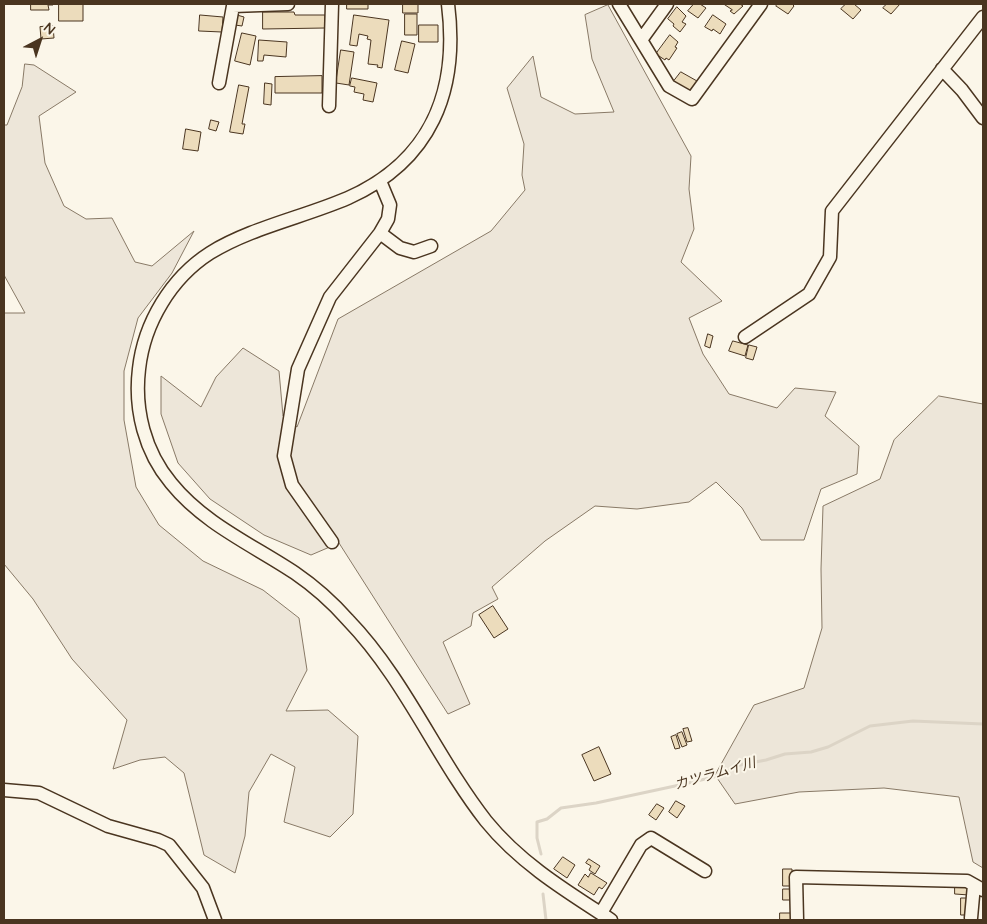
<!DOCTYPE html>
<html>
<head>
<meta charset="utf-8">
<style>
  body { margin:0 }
  #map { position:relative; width:987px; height:924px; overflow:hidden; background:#fbf6e9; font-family:Quicksand,sans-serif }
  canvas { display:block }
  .frame { position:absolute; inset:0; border:5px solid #4a3520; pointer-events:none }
  .north { position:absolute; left:15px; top:15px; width:50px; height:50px; -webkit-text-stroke:4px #fbf6e9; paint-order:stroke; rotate:40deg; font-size:14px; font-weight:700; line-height:20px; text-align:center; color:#4a3520 }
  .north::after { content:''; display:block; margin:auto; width:18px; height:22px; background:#4a3520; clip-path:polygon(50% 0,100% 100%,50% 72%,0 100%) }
</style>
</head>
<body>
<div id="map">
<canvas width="987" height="924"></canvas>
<div class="frame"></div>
<div class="north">N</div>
</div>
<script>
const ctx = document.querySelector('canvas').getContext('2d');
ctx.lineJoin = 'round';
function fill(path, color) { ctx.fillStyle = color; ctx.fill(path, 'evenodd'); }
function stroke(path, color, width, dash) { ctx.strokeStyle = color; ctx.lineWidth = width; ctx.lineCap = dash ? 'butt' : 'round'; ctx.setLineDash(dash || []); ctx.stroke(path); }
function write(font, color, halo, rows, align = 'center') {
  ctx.font = font + ' Quicksand,"Noto Sans JP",sans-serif'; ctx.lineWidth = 4; ctx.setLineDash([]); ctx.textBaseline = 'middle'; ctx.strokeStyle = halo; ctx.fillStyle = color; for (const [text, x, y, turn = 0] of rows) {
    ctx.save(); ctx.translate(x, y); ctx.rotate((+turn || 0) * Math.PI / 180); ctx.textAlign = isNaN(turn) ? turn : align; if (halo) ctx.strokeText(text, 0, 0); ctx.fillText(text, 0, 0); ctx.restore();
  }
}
const green = new Path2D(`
  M608 5 691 156 689 189 694 229 681 262 722 301 689 318 703 354 729 394 777 408 795 388 836 392 825 416 859 446 857 474 821 489 804 540H761L742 508 716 482 689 502 637 509 595 506 545 541 492 587 498 599 473 613 471 626 443 642 470 704 448 714 339 543 311 555 264 535 210 499 178 463 161 414V376L201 407 216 377 243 348 279 371 283 416 297 427 338 319 491 231 525 190 522 175 524 144 507 88 533 56 541 97 575 114 614 112 592 59 585 15Z
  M25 64 34 65 76 92 39 116 45 163 64 206 86 219 112 218 135 262 152 266 194 231 172 273 138 318 124 371V420L136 487 159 525 203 561 263 590 299 618 307 670 286 711 328 710 358 736 353 814 330 837 284 822 295 767 271 754 249 792 245 836 235 873 204 855 184 773 165 757 140 760 113 769 127 720 72 659 33 599 4 564V313H25L4 275V125H7L22 87Z
  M939 396 983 404V868L973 862 959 797 884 788 799 792 735 804 715 775 754 705 804 688 822 628 821 569 823 506 880 479 894 440Z`);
fill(green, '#ede6d9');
stroke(green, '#887966', 1);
stroke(new Path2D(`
  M541 854 537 838V822L547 819 561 808 596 803 675 786 714 777 740 765 766 760 785 754 811 752 828 747 870 726 913 721 983 724
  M543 894 546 920`), '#dcd4c6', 3);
const building = new Path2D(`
  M31 4H53V5H48L49 10H31Z
  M59 4H83V21H59Z
  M347 4H368V9H347Z
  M403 4H418V13H403Z
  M694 4H700L706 8 698 18 688 11Z
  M724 4H740L743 6 734 14 730 11 732 10Z
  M778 4H792L794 6 788 14 776 6Z
  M846 4H854L861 10 853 19 841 9Z
  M887 4H900L891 14 883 8Z
  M677 7 686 16 682 22 686 24 680 32 673 26 674 24 668 19Z
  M263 12H294L295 15H325V28L263 29Z
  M405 14H417V35H405Z
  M200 15 223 17 222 32 199 31Z
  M237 15 244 17 242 26 235 25Z
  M354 15 389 20 382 68 377 67 378 65 368 64 371 40 367 39 368 36 359 34 357 46 350 45Z
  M713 15 726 24 720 34 713 29 712 31 705 27Z
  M419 25H438V42H419Z
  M53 26 54 38 41 39 40 27Z
  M242 33 256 36 250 65 235 61Z
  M670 35 678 42 675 47 677 48 669 60 666 58 665 60 656 54Z
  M259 40 287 42 286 57 264 55 263 61H258Z
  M402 41 415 44 408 73 395 70Z
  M341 50 354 52 349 85 336 83Z
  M681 72 697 81 689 92 674 81Z
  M322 76V93H275V77Z
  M352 78 377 83 373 102 363 100 364 94 354 92 355 87 350 86Z
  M265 83 272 84 271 105 264 104Z
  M239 85 249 87 242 124H245L243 134 230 132Z
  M211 120 219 122 216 131 209 129Z
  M186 129 201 132 198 151 183 149Z
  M708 334 713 336 710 348 705 346Z
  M733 341 748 345 745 356 729 351Z
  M749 345 757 347 753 360 746 358Z
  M493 606 508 629 494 638 479 615Z
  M688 728 692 741 687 742 683 729Z
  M682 732 687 745 682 747 677 734Z
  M676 735 680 748 675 749 671 737Z
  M599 747 611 774 594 781 582 755Z
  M676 801 685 806 677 818 669 812Z
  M657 804 664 808 656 820 649 815Z
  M563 857 575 865 567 878 554 869Z
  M589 859 600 866 595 874 589 870 591 866 586 863Z
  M783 869H792V886H783Z
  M591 873 607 883 602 889 599 887 594 895 578 885 585 874 588 877Z
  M955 886 969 887V895L955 894Z
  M783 889H791V900H783Z
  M961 898H970L969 915H961Z
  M780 913H791V920H780Z`);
fill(building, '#ecdcbc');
stroke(building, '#4a3520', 1);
const minor = new Path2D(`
  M448 4C459 91 431 161 348 198 304 217 250 228 210 253 171 278 144 323 139 369 134 410 145 452 171 483 204 524 253 545 295 573 314 586 333 603 348 620 405 679 436 757 486 821 520 863 566 891 611 920
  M619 4 669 86 692 99 761 4
  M641 40 667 4
  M942 69 962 90 983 118
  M219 83 233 6 288 4
  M329 106 332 4
  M380 233 400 248 414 252 431 246
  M745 337 809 294 830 257 832 211 983 17
  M332 542 292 485 284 456 298 369 330 297 380 233 388 219 390 205 380 181
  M4 790 39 793 108 826 158 840 169 845 203 888 215 920
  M601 913 641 845 651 838 705 871
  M971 918 974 885
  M797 920 796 877 967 881 983 890`);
stroke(minor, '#4a3520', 15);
stroke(minor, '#fbf6e9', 12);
write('italic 14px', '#4a3520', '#fbf6e9', [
  ["カツラムイ川",715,774,-16]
]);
</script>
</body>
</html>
